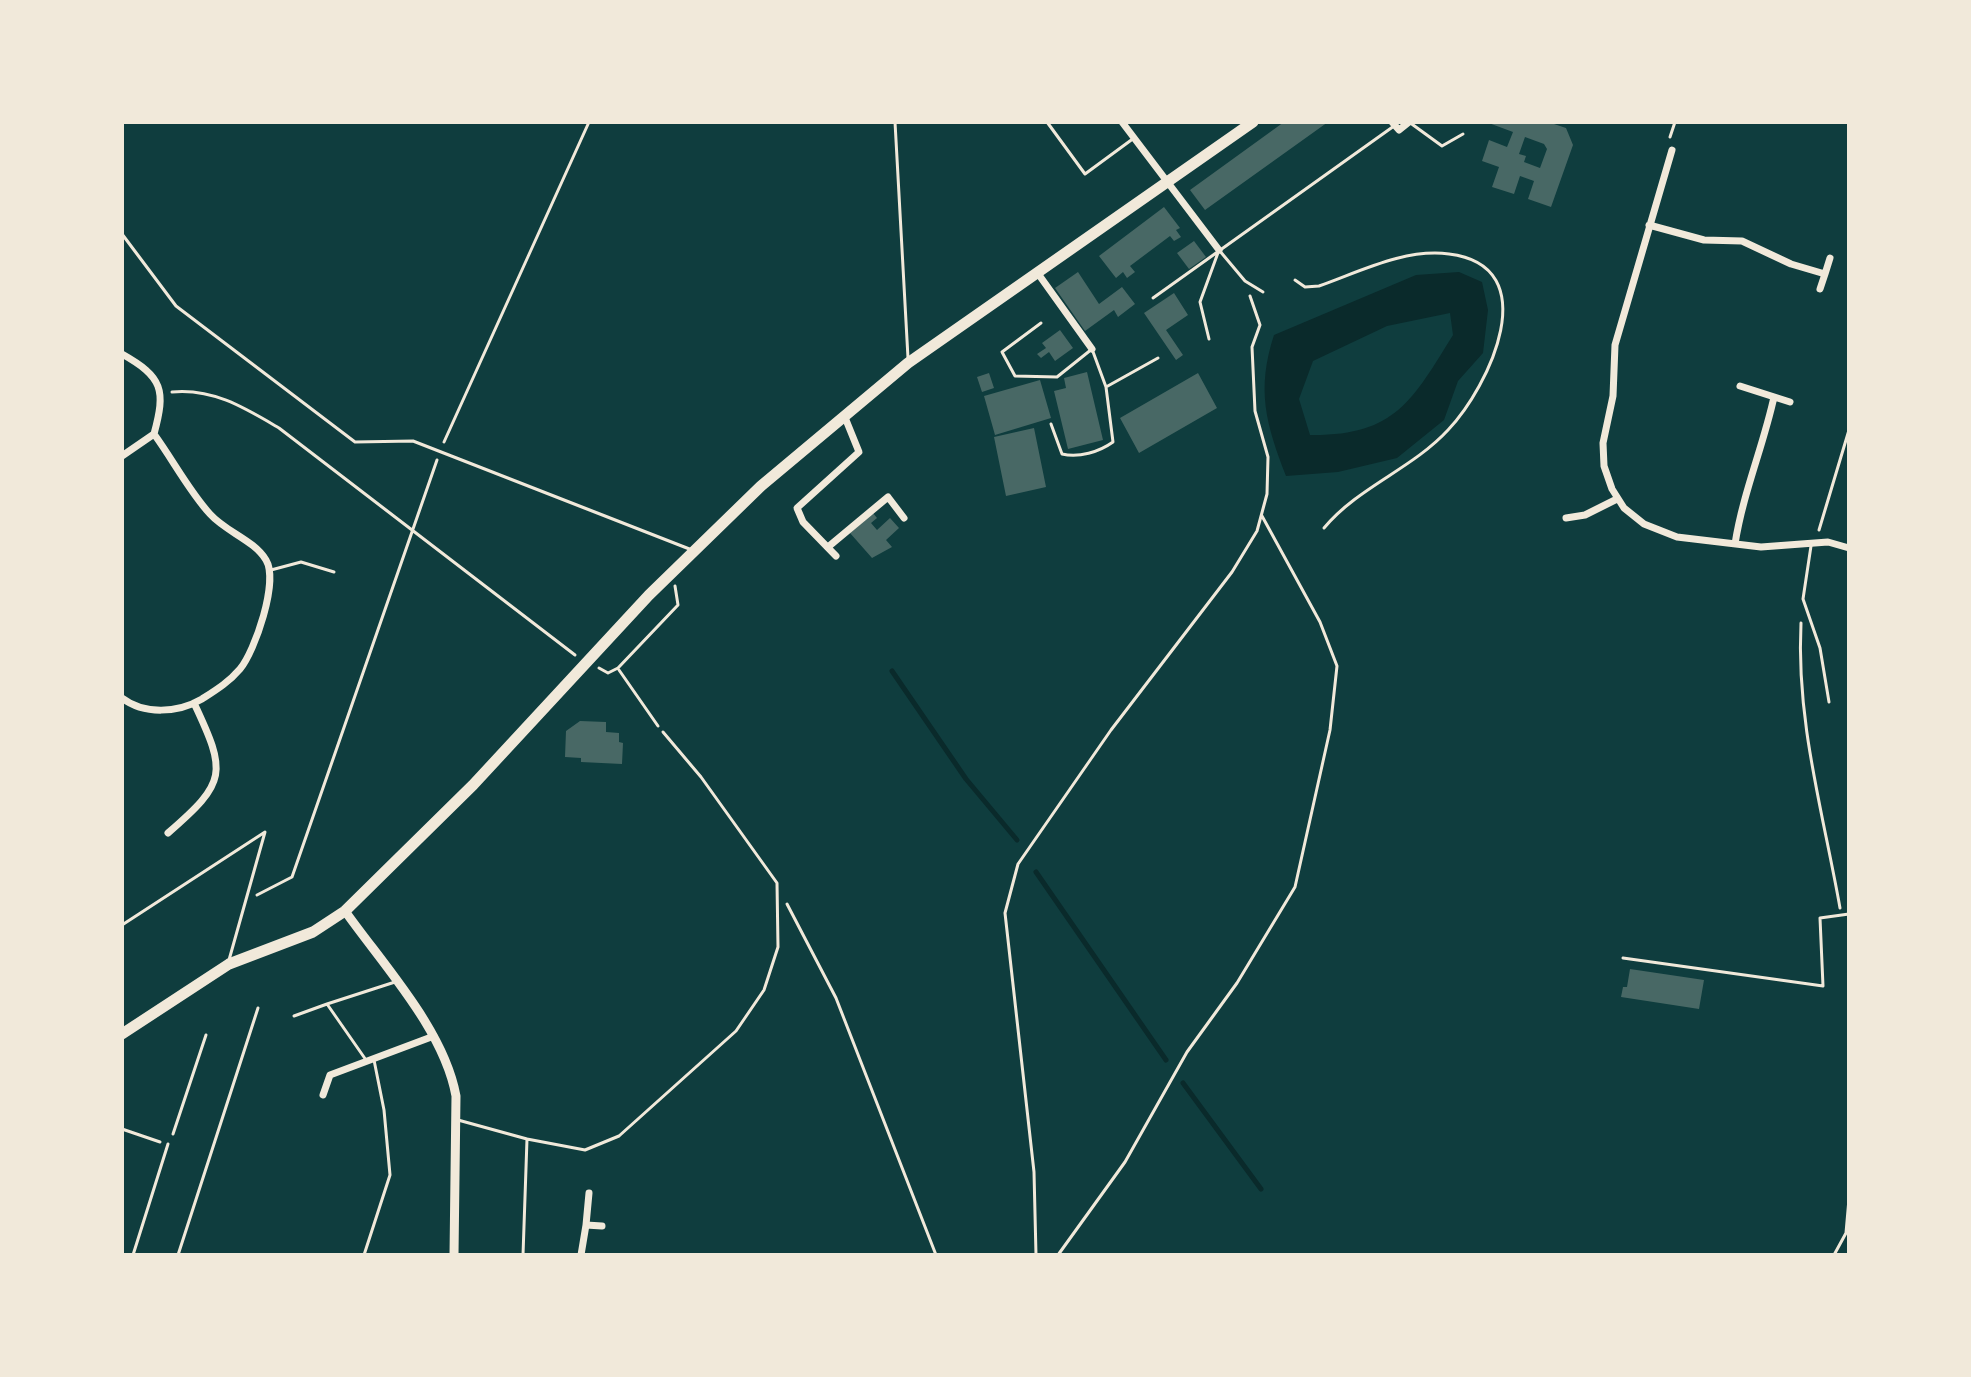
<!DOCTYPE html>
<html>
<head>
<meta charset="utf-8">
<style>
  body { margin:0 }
  #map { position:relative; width:1971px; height:1377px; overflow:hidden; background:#0f3d3e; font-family:"DM Sans",sans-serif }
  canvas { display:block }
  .frame { position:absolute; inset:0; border:124px solid #f1e9da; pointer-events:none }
</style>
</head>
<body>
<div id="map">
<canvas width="1971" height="1377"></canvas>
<div class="frame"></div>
</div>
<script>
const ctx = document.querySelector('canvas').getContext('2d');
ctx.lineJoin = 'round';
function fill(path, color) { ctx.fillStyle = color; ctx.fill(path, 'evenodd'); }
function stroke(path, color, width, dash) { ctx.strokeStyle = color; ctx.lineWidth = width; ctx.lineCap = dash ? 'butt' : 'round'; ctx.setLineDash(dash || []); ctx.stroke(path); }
fill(new Path2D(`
  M1459 272 1482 282 1488 310 1483 353 1458 381 1444 420 1397 458 1338 472 1286 476C1266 424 1256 390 1274 335L1416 275ZM1450 313 1453 335C1412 401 1395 436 1310 435L1299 399 1313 361 1387 326Z`), '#0a2a2b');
stroke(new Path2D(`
  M892 671 966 779 1017 840
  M1036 872 1166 1060
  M1183 1083 1261 1189`), '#0a2a2b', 5);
fill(new Path2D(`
  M1284 122H1328L1205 210 1190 190Z
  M1486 122H1548L1566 128 1573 145 1551 207 1528 199 1534 181 1520 176 1514 194 1492 187 1499 167 1482 161 1489 140 1507 147 1513 132ZM1525 137 1544 144 1547 149 1540 168 1524 162 1526 156 1519 154Z
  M1164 207 1180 228 1176 230 1181 237 1174 241 1170 236 1130 266 1135 272 1127 278 1123 272 1116 278 1099 256Z
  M1194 241 1206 257 1189 269 1177 253Z
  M1078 272 1099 304 1122 287 1135 304 1118 317 1114 310 1085 331 1055 288Z
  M1174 293 1188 315 1166 330 1183 355 1176 360 1144 313Z
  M1060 330 1073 348 1055 361 1049 352 1041 358 1037 354 1046 348 1042 343Z
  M1087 372 1103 440 1068 449 1054 391 1066 388 1064 378Z
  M989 373 994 388 982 392 977 377Z
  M1198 373 1217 408 1139 453 1120 418Z
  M1040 380 1051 418 995 435 984 396Z
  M1034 428 1046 487 1006 496 994 437Z
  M873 513 877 518 871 523 877 530 890 518 899 528 886 540 892 547 872 558 850 533Z
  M580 721 606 722V732L619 733V742L623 743 622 764 581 762V758L565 757 566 731Z
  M1630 969 1704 980 1699 1009 1621 997 1623 987H1627Z`), '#486865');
stroke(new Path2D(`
  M1670 137 1675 122
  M1295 280 1305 287 1319 286C1359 272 1405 248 1449 254 1547 266 1489 387 1448 430 1412 469 1358 487 1324 528
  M172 392C213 388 245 408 279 428L575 655
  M444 442 589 122
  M1819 530 1849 430
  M1801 623C1796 721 1823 812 1840 908
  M599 668 608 673 618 668 678 605 675 586
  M619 670 658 726
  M257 895 292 877 437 460
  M787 904 836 998 936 1255
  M122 1129 160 1142
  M173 1134 206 1035
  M178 1255 258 1008
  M1036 1255 1034 1172 1005 913 1018 864 1111 730 1232 572 1257 531 1267 494 1268 457 1255 411 1252 347 1260 325 1250 296
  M1058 1255 1125 1162 1187 1052 1237 983 1295 887 1330 730 1337 666 1320 622 1262 516
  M1834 1255 1846 1233 1849 1199`), '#f1e9da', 3);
stroke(new Path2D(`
  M895 122 908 358
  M1047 122 1085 174 1134 138
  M1409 122 1442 146 1463 134
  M122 234 176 306 355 442 413 441 692 550
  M1153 298 1394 126
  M1041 323 1002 352 1015 376 1057 377 1092 349 1106 387 1158 358
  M1209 339 1200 302 1219 250 1245 281 1263 292
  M1051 424 1062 454C1079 458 1099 452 1113 442L1106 387
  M1811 546 1803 599 1820 648 1829 702
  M271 570 301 562 334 572
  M122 925 265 832 229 960
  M1623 958 1823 986 1820 918 1849 914
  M294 1016 327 1004
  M366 1060 327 1004 395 982
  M458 1120 527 1139 523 1255
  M527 1139 585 1150 619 1136 736 1031 764 990 778 947 777 883 701 777 663 732
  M133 1255 168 1144
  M364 1255 390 1175 384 1110 374 1060`), '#f1e9da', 3);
stroke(new Path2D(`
  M1122 122 1219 250
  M1392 122 1399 130 1409 122
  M1672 150 1615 345 1613 396 1603 443 1604 466 1612 489 1624 508 1644 524 1677 537 1761 547 1828 542 1849 548
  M1649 225 1704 240 1742 241 1791 264 1825 274 1830 258
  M1039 275 1092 349
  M1820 289 1825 274
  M122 354C163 377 166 390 154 434 173 460 189 491 210 514 226 532 254 540 266 560 279 581 255 651 240 669 229 682 216 690 202 699 178 713 144 715 122 698
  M1740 386 1790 402
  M122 456 154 434
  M1566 518 1585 515 1617 499
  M1735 544C1743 493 1763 447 1774 397
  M828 547 888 497 904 518
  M836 556 803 522 797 508 859 452 844 415
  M168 833C227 782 227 773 194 703
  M323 1095 330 1075 434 1036
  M589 1193 586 1225 602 1226
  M581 1255 586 1225`), '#f1e9da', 7);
stroke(new Path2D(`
  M345 911C384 966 444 1030 456 1096L454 1255`), '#f1e9da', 9);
stroke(new Path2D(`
  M122 1034 229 964 313 932 345 911 473 785 649 595 761 486 908 363 1253 122`), '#f1e9da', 11);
</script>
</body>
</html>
